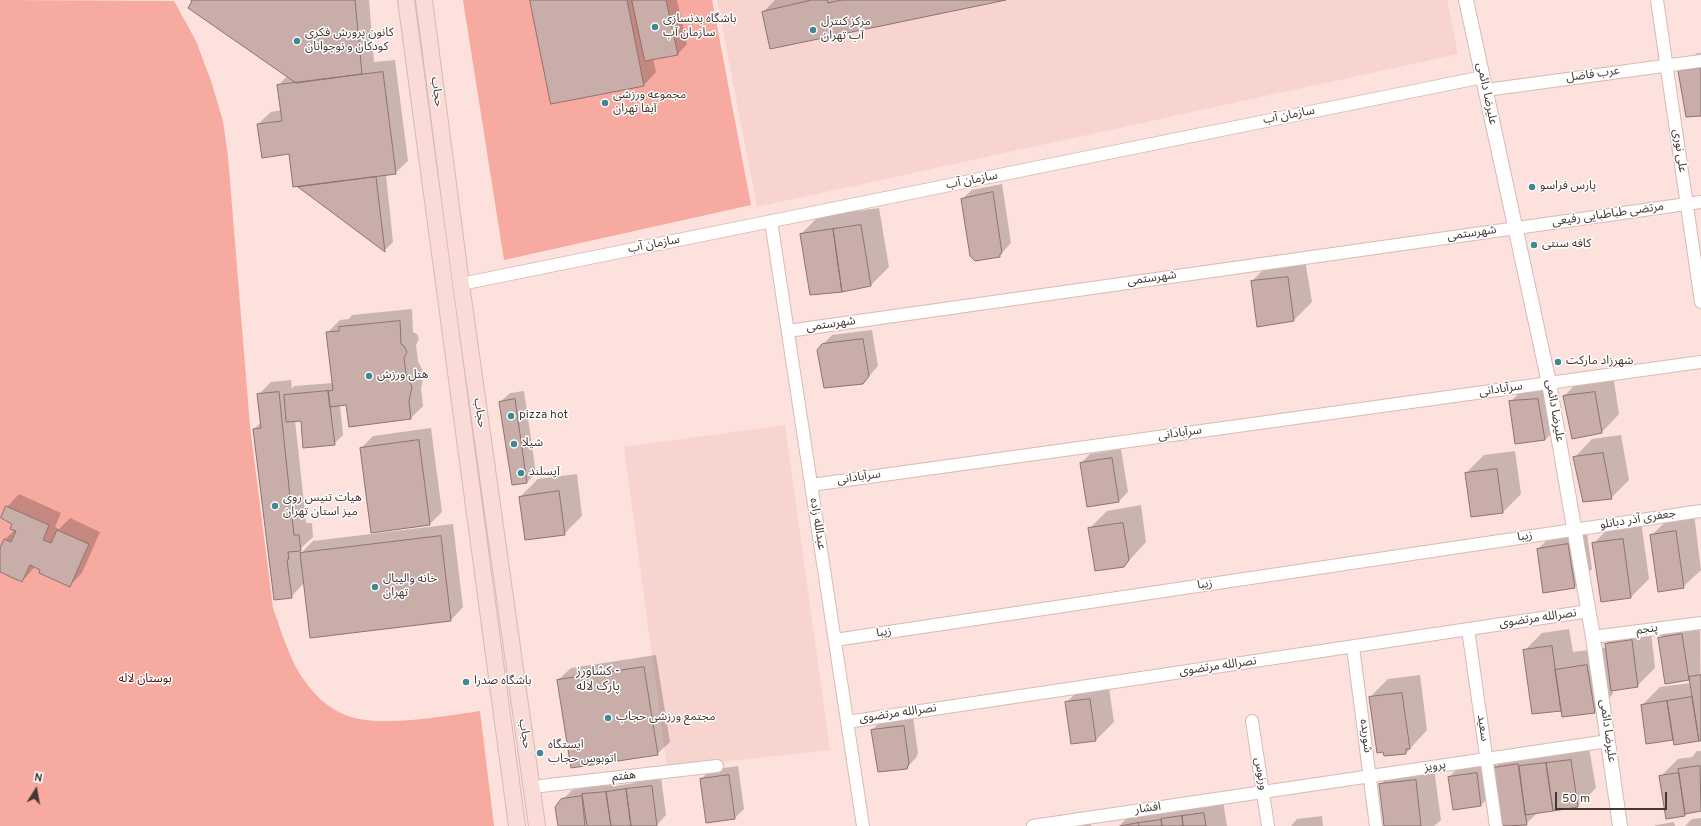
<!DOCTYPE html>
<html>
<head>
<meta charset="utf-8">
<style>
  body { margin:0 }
  #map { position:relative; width:1701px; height:826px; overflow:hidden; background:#fde1dc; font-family:Overpass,sans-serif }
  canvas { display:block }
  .north { position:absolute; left:16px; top:770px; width:40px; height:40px; -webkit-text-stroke:3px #fff; paint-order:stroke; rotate:11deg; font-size:11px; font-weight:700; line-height:16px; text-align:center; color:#433836 }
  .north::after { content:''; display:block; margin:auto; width:14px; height:18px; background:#433836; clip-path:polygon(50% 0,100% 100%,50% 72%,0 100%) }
  .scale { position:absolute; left:1555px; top:792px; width:112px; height:18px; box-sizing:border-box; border:2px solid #433836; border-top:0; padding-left:5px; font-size:12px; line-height:14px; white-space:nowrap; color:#433836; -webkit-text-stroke:3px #fff; paint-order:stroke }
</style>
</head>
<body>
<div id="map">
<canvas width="1701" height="826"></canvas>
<div class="north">N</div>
<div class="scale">50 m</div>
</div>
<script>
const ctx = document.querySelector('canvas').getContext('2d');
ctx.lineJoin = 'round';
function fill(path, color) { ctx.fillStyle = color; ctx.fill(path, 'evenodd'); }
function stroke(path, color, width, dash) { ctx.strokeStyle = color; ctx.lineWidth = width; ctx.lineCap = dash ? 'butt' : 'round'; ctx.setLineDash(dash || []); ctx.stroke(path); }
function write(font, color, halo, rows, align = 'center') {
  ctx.font = font + ' Overpass,"Noto Sans Arabic",sans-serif'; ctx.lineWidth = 3; ctx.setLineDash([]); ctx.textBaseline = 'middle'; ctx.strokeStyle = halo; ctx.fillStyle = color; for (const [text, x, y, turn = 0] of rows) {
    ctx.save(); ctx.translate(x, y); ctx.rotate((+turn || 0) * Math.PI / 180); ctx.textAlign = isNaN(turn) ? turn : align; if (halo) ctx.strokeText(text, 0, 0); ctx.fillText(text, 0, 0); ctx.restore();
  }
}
fill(new Path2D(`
  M717 0H1447L1458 54 757 207Z
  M785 425 830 750 667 768 624 447Z`), '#f8d4cf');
fill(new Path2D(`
  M0 0 174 1 196 41 211 81 223 121 228 157 250 426 273 608C280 628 291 663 304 680 314 695 330 710 348 716 382 728 444 716 480 711L494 826H0Z
  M463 0H712L751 205 504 260Z`), '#f7aa9f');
fill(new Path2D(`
  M192 0H369L374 62 395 60 408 161 395 173 386 175 393 242 384 251 298 186 290 153 258 124 271 112 282 110 279 85 287 76Z
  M531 0H677L687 44 678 54 653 59 656 72 644 85Z
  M775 0H1001L763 12Z
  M1697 53H1701V115L1679 71Z
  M1002 184 1011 243 999 256 962 199 972 190Z
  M879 208 889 267 871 285 801 234 819 216Z
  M1305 260 1312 302 1294 320 1252 281 1270 263Z
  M412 309 413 332 417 334 419 339 416 345 418 361 424 374 421 389 423 406 411 418 347 404 340 405 343 435 334 444 302 420H295L306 523H312L313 537 299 550 300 554 313 541 453 524 463 607 451 620 304 583 291 597 254 429 261 422 258 395 271 382 291 380 292 389 294 386 333 383 327 333 340 320 349 319 352 315Z
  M872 330 878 366 863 383 822 345 832 335Z
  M1613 375 1619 414 1601 433 1564 396 1582 378Z
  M1556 381 1563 422 1545 440 1515 443 1510 402 1528 384Z
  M524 391 536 473 527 482 500 402 510 393Z
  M431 428 442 512 430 524 361 448 373 436Z
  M1621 435 1629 480 1611 498 1575 457 1592 439Z
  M1121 449 1128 492 1119 501 1081 463 1090 454Z
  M1515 451 1521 494 1503 512 1466 473 1484 455Z
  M577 474 582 516 564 534 520 497 538 479Z
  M19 494 61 513 55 527 59 529 70 518 100 532 82 573 70 585 35 567 22 581 0 571V551L5 539 15 530 7 507Z
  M1141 505 1146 542 1124 566 1089 529 1107 511Z
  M1694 514 1701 570 1683 587 1652 535 1670 517Z
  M1641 521 1649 579 1631 597 1594 543 1612 525Z
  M1586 527 1592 569 1574 587 1538 549 1556 531Z
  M1700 617 1701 740 1675 744 1674 739 1647 743 1642 705 1660 687 1691 683 1690 679 1666 682 1659 638 1677 620Z
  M1650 623 1655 668 1637 686 1612 690 1613 694 1595 712 1562 710 1533 713 1524 651 1542 633 1569 629 1573 652 1605 648 1606 653 1607 652 1606 644 1624 626Z
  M656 655 670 742 657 754 558 680 571 668Z
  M1420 675 1427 730 1406 753 1370 697 1388 679Z
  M1108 681 1114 722 1096 740 1066 703 1084 685Z
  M913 717 918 753 916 758 906 768 872 730 881 721Z
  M1588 742 1596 788 1578 806 1538 812 1526 824 1502 826 1497 789 1481 805 1449 777 1467 759 1494 755 1496 766 1512 750Z
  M1697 751H1701V810L1687 812 1684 815 1660 777 1678 759 1692 757Z
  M1433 762 1441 820 1434 826H1385L1380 785 1398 767Z
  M738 766 744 809 735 818 701 779 710 770Z
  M661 777 666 815 657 825 559 826 562 800 572 790 615 782V786L634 783 637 780Z
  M1222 795 1227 826H1119L1136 809Z
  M1090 816 1091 826H1026V825Z
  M1322 816 1323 826H1291L1297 819Z
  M1701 818V826H1685L1692 819Z
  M1674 822 1675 826H1655L1656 825Z`), '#0003');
const building = new Path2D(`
  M191 0H355L362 74 296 83 188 8 192 1Z
  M530 0H627L644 86 551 104Z
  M632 0H666L678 55 645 61Z
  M812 0H827L828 3 842 0H1006L770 49 762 12Z
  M1701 68V116L1686 117 1678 71Z
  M383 72 396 174 293 187 289 154 262 158 257 124 282 121 277 85Z
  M376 177 385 252 298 187Z
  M993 192 1002 253 1000 254V257L975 261 970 256 961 199Z
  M861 225 871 286 842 292 833 229Z
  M833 229 842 292 810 295 800 234Z
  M1288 277 1294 321 1257 327 1251 281Z
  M400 321 401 344 404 346 407 352 404 358 406 374 412 387 409 402 411 419 349 427 346 405 330 407 328 391 333 390 326 332 339 331V327Z
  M863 339 869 376 863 384 824 388 817 350 822 344Z
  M328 391 335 445 303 448 301 421 286 422 284 395Z
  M279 392 294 535H299L301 551 288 552 289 559 287 560 292 598 274 600 253 429 261 428 257 394Z
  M1595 392 1602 433 1572 439 1563 396Z
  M515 399 527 483 512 485 499 402Z
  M1538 399 1545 440 1515 444 1509 401Z
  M419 440 430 525 371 533 360 448Z
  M1603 453 1612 499 1583 502 1573 457Z
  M1112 458 1119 502 1087 507 1080 463Z
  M1497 469 1503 513 1471 517 1465 473Z
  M559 491 565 535 525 540 519 497Z
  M6 506 49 525 43 540 51 543 57 530 89 544 70 587 39 573 40 570 30 565 22 582 0 572V548L4 539 11 542 16 531 10 529 12 524 1 518Z
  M1123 523 1129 560 1124 567 1095 571 1088 528Z
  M1676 531 1684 588 1658 592 1650 535Z
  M441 536 451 621 310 638 300 553Z
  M1623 539 1631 598 1601 602 1592 543Z
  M1568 544 1575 588 1543 593 1537 549Z
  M1682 634 1689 680 1665 684 1658 638Z
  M1632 640 1638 687 1611 691 1605 644Z
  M1552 646 1561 711 1532 714 1523 650Z
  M1587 665 1595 713 1562 717 1555 670Z
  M644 667 658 755 571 768 557 680Z
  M1701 675V741H1699L1689 677Z
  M1402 693 1410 749H1406V754L1384 756 1383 752 1377 753 1369 697Z
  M1692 697 1699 741 1674 745 1667 701Z
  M1090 699 1096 741 1071 744 1065 702Z
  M1667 701 1673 740 1646 744 1641 705Z
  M904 726 909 763 907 769 878 772 871 730Z
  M1571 760 1578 807 1553 811 1546 763Z
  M1546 763 1553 811 1525 815 1519 766Z
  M1518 764 1527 825 1501 826 1493 768Z
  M1700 766 1701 811 1685 814 1678 769Z
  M1477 773 1481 806 1453 810 1448 777Z
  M1679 773 1685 816 1666 819 1659 776Z
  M729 775 735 819 706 823 700 779Z
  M1416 780 1421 826H1384L1379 784Z
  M652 786 657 826H631L626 789Z
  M626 789 631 826H611L606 792Z
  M606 792 611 826H587L582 794Z
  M582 796 585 826H558L555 807 561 799Z
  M1204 813 1206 826H1183L1182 816Z
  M1182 816 1183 826H1162L1161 819Z
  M1161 820 1162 826H1139L1138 823Z
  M1138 823 1139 826H1121Z`);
fill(building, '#c8ada9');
stroke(building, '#8d7370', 1);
const minor = new Path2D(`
  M1657 0 1701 302
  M1486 90 1701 61
  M771 221 863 826
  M461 284 1483 77
  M788 331 1701 202
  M811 485 1701 362
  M1468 629 1496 826
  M1593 637 1701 623
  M835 640 1701 511
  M1353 647 1376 826
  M1252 721 1268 826
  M847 722 1589 611
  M532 787 717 766
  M1033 826 1608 741`);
const tertiary = new Path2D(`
  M1466 0 1549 383 1593 637 1620 826`);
const secondary = new Path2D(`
  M406 0 517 826
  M424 0 461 284 537 826`);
stroke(minor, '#d5bab6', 14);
stroke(tertiary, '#d5bab6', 16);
stroke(secondary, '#d5bab6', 18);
stroke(minor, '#fff', 12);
stroke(tertiary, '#fff', 14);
stroke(secondary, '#fbdbd7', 16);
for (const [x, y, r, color] of [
  [655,27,4,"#418892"],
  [813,30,4,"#418892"],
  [297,41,4,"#418892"],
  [605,103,4,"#418892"],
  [1532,187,4,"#418892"],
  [1534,245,4,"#418892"],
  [1558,362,4,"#418892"],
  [369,376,4,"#418892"],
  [511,416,4,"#418892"],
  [514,444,4,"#418892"],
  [521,473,4,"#418892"],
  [275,506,4,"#418892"],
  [375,587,4,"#418892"],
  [466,682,4,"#418892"],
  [608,718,4,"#418892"],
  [540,753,4,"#418892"]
]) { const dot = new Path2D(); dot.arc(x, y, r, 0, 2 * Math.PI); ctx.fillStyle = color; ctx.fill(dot); stroke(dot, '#fff', 1.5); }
write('12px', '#433836', '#fff', [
  ["باشگاه بدنسازی",663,20],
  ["سازمان آب",663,34],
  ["مرکز کنترل",821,23],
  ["آب تهران",821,37],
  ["کانون پرورش فکری",305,34],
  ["کودکان و نوجوانان",305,48],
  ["مجموعه ورزشی",613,96],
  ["آبفا تهران",613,110],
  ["پارس فراسو",1540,187],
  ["کافه سنتی",1542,245],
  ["شهرزاد مارکت",1566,362],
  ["هتل ورزش",377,376],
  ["pizza hot",519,416],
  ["شیلا",522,444],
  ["آیسلند",529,473],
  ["هیات تنیس روی",283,499],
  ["میز استان تهران",283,513],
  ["خانه والیبال",383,580],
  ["تهران",383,594],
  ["باشگاه صدرا",474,682],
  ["مجتمع ورزشی حجاب",616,718],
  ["ایستگاه",548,746],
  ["اتوبوس حجاب",548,760]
], 'left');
write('12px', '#433836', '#fff', [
  ["عرب فاضل",1593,75,-8],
  ["حجاب",436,92,83],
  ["علیرضا دائمی",1486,94,78],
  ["سازمان آب",1289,116,-11],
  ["علی نوری",1679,151,82],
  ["سازمان آب",972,181,-11],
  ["مرتضی طباطبایی رفیعی",1608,215,-8],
  ["شهرستمی",1472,234,-8],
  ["سازمان آب",654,245,-11],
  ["شهرستمی",1152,279,-8],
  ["شهرستمی",831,325,-8],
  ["سرآبادانی",1501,390,-8],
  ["علیرضا دائمی",1554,411,80],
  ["حجاب",479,413,82],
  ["سرآبادانی",1180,434,-8],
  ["سرآبادانی",859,478,-8],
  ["جعفری آذر دبانلو",1638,520,-9],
  ["عبدالله زاده",817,524,81],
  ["زیبا",1525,537,-8],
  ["زیبا",1205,585,-8],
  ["نصرالله مرتضوی",1538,619,-8],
  ["پنجم",1647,630,-8],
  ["زیبا",884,633,-8],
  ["نصرالله مرتضوی",1218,667,-8],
  ["نصرالله مرتضوی",898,714,-8],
  ["سعید",1482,728,82],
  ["علیرضا دائمی",1607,731,82],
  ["حجاب",524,734,82],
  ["شوریده",1365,736,83],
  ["پرویز",1435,767,-8],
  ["ورنوس",1260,774,81],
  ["هفتم",624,777,-6],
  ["افشار",1148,809,-8]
]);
write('12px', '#4e0e0b', '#fff', [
  ["بوستان لاله",145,680]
]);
write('13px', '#433836', '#fff', [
  ["کشاورز -",598,672],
  ["پارک لاله",598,687]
]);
</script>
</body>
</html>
